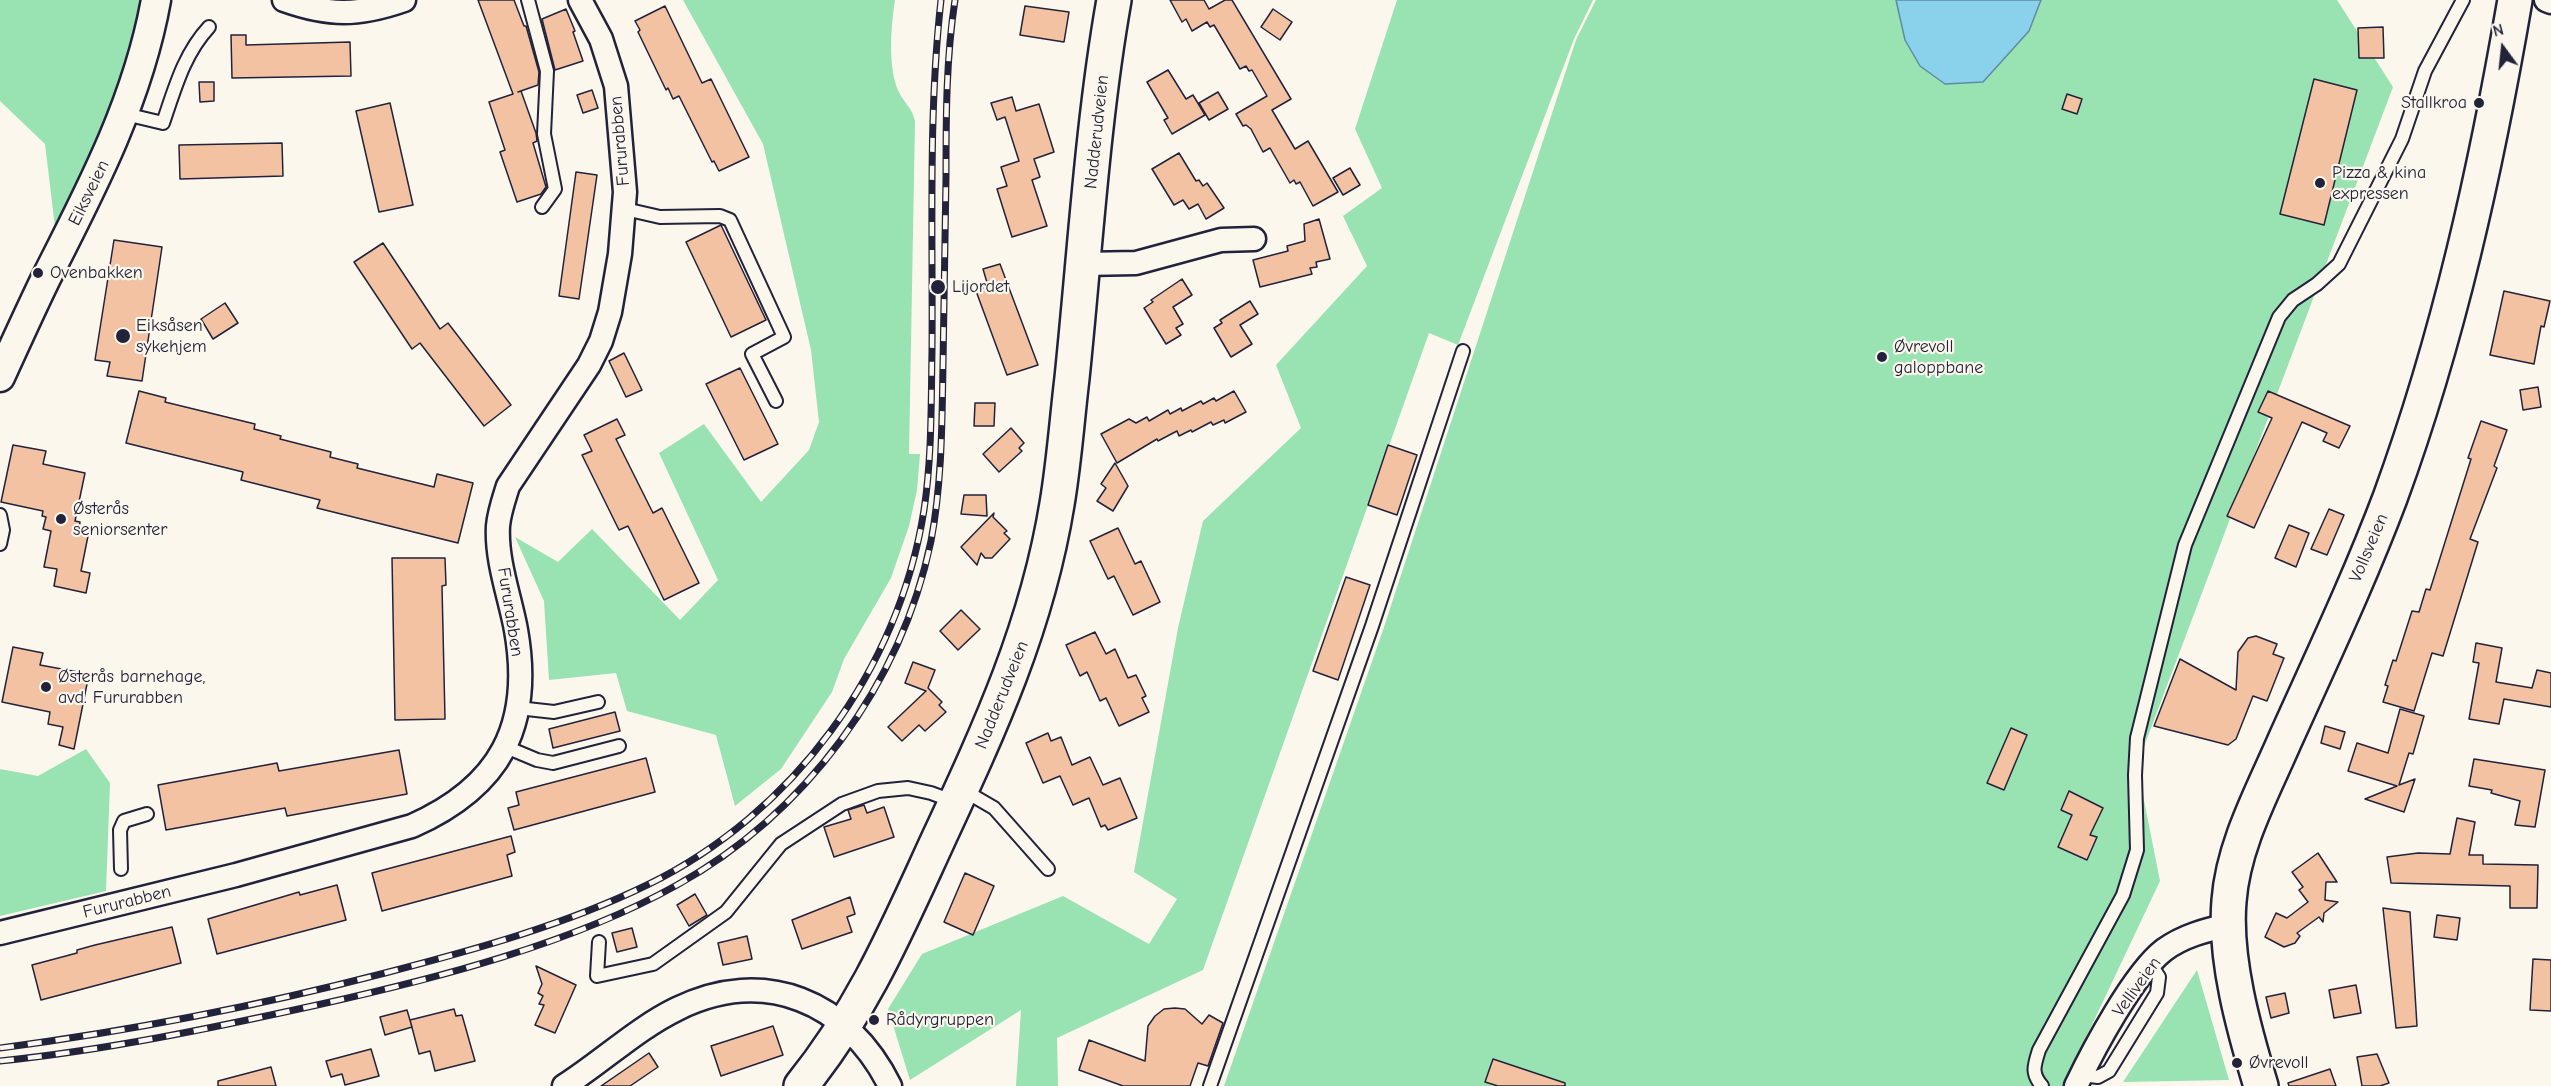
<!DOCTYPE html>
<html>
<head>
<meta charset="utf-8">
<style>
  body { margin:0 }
  #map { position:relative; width:2551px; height:1086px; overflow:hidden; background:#fbf7ec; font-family:"Comic Neue",sans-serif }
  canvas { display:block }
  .north { position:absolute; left:2473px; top:18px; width:60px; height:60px; -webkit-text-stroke:4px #fbf7ec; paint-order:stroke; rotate:345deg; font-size:16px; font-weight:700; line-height:24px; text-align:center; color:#22223b }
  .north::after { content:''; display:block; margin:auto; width:21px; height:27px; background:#22223b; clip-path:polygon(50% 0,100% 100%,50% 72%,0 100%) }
</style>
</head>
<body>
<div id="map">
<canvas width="2551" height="1086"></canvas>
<div class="north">N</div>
</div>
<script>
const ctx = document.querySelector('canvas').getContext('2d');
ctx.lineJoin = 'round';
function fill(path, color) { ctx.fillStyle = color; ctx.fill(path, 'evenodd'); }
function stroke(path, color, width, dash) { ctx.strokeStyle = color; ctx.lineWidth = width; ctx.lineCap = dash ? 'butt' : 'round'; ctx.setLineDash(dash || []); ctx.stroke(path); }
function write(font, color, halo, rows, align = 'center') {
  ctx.font = font + ' "Comic Neue",sans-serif'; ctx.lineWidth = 4.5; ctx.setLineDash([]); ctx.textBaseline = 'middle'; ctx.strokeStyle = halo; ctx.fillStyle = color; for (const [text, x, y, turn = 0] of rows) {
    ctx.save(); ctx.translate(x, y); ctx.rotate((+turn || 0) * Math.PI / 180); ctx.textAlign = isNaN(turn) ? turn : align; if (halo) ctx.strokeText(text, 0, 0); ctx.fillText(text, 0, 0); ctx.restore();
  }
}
fill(new Path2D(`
  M0 0H142L112 106 55 227 45 144 0 101Z
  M683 0H895C891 27 888 62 897 88 902 101 912 107 915 121L909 454H920L917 490 909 526 891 578 844 659 832 692 781 769 735 806 716 735 627 711 616 673 549 680 544 601 515 537 558 562 592 529 680 620 718 580 659 453 704 424 761 502 809 450 819 422 811 350 763 144Z
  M1397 0H1593L1574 39 1458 345 1429 333 1203 970 1057 1038 1058 1086H1016L1021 1010 910 1080 888 1009 922 954 1063 896 1149 944 1177 899 1134 872 1178 628 1203 521 1301 428 1276 365 1367 266 1343 216 1382 188 1355 129Z
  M1596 0H2337L2393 87 2137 765 2160 881 2063 1086H1224L1384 627 1576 40Z
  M86 749 110 783 106 891 0 916V769L38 776Z
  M2197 970 2229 1080 2123 1082Z`), '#99e2b1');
const water = new Path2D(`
  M1896 0H2041L2029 31 1983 82 1945 84 1920 66 1905 40Z`);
fill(water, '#8ad1eb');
stroke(water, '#608ba5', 1.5);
const building = new Path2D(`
  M478 0H514L524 26H526L539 72 538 85 518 92 521 91 536 133 537 141 533 143 546 187 541 194 517 202 500 152 505 150 489 102 513 94Z
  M1170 0H1204L1209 9 1225 0H1232L1291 99 1272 110 1295 149 1308 141 1338 192 1313 206 1300 182 1296 184 1294 180 1290 183 1270 148 1263 152 1251 129 1246 125 1243 126 1236 114 1267 96 1252 70 1249 71 1246 66 1240 69 1214 25 1210 27 1207 22 1192 31 1186 19 1182 22Z
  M665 6 702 83 711 79 749 157 719 171 714 161 712 162 679 96 673 99 668 88 666 90 638 32 640 30 635 21Z
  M1025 6 1069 12 1064 42 1020 35Z
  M566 9 575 31 573 32 583 61 555 70 542 19Z
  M1273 9 1292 22 1280 40 1261 27Z
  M2383 27 2384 58H2359L2358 28Z
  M231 35H246V45L350 42 351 76 232 78Z
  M1168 70 1186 99 1193 95 1205 115 1172 134 1164 120 1168 118 1147 82Z
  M2314 79 2357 90 2324 225 2280 214Z
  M199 82H214V101L200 102Z
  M592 90 598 108 583 113 577 95Z
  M1218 92 1228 109 1209 120 1199 103Z
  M2067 94 2082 99 2077 114 2062 109Z
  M1012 97 1016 111 1039 104 1054 152 1034 159 1040 177 1032 180 1047 226 1012 237 997 189 1007 186 1001 167 1019 161 1005 117 997 120 991 103Z
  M390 103 413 205 379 212 356 111Z
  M282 143 283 176 180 179 179 145Z
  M1179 153 1196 181 1199 180 1203 186 1207 183 1224 208 1206 219 1198 204 1189 209 1183 200 1174 205 1152 169Z
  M1350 168 1360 185 1343 195 1333 178Z
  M576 172 597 175 579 299 559 296Z
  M1319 219 1330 259 1316 262 1317 267 1310 268 1312 274 1260 287 1253 260 1288 251 1287 246 1305 241 1304 224Z
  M721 225 766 320 731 337 686 242Z
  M114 240 162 247 142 381 107 376 110 362 95 360Z
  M383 243 440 329 448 323 511 405 484 426 420 343 412 349 354 262Z
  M1000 264 1038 365 1007 375 976 291 988 286 983 269Z
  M1182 279 1192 295 1173 307 1183 324 1176 328 1181 335 1166 344 1144 308 1153 302 1151 300Z
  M2504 291 2550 301 2544 327 2541 326 2534 364 2490 355Z
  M1250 301 1258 314 1240 325 1252 344 1231 357 1214 328 1222 323 1220 320Z
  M225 303 238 323 213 339 201 319Z
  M624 353 642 390 626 397 609 361Z
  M740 368 778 444 744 460 706 384Z
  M2538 387 2541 407 2523 410 2520 390Z
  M139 391 166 398 165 402 255 424 254 429 281 436 280 439 331 452 330 457 358 464 357 468 434 487 437 474 473 483 458 543 317 508 320 500 241 480 243 472 126 443Z
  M1234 391 1246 412 1225 423 1224 420 1213 425 1211 422 1192 432 1191 430 1179 436 1177 431 1158 441 1157 439 1117 463 1101 434 1129 419 1136 423 1147 417 1149 421 1168 410 1170 414 1181 408 1182 411 1201 401 1203 404 1214 398 1216 401Z
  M2268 391 2350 426 2339 448 2323 441 2327 433 2302 422 2254 528 2227 516 2272 418 2258 412Z
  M975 403H995L994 426H974Z
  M617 419 625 435 616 439 653 513 662 508 699 583 664 600 628 526 619 530 582 455 592 451 584 435Z
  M2481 421 2507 430 2494 466 2497 468 2470 539 2478 542 2443 656 2432 653 2414 711 2383 702 2388 686 2385 685 2393 660 2396 661 2412 611 2419 612 2426 589 2430 590 2471 459 2468 458Z
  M1011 428 1024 443 1019 448 1022 451 999 472 983 454Z
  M13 445 46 451 43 464 85 473 75 521 80 522 78 534 88 536 81 571 90 573 86 593 54 586 57 569 44 567 51 531 43 529 46 517 42 516 43 511 1 502Z
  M1388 445 1417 455 1397 515 1368 505Z
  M1115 463 1128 486 1113 511 1097 501 1106 488 1101 484Z
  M964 495H986L987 516 961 514Z
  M2329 509 2344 515 2327 555 2311 549Z
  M994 513 993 517 1007 531 1004 533 1010 539 992 558H985L981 553 977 565 961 547Z
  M2289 525 2309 533 2296 567 2275 558Z
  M1118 528 1135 564 1141 561 1160 602 1133 615 1114 576 1108 579 1090 541Z
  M392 558H445L446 585 442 586 445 719 395 720Z
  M1346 577 1370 585 1338 680 1313 671Z
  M961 610 980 629 958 650 940 631Z
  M1095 632 1106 654 1115 649 1128 678 1136 675 1146 696 1142 698 1149 712 1119 726 1106 698 1100 701 1087 672 1080 676 1066 645Z
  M2256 636 2277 644 2273 654 2284 658 2267 701 2253 696 2236 739 2228 745 2154 726 2180 659 2236 690 2238 652 2248 638Z
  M2476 643 2502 648 2496 682 2532 688 2537 670 2551 673V707L2504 699 2499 724 2469 719 2479 663 2473 662Z
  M13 647 43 653 40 665 89 674 74 749 59 745 63 727 48 724 50 712 2 702Z
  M913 662 935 670 928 688 942 702 939 705 946 712 925 731 919 725 902 741 888 727 926 691 905 683Z
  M2400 709 2424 716 2413 754 2409 753 2399 785 2415 779 2404 812 2365 799 2397 786 2348 771 2357 743 2388 753Z
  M615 712 620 731 553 748 549 729Z
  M2325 726 2345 732 2340 749 2321 743Z
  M2011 728 2027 735 2004 790 1987 783Z
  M1048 733 1051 741 1061 737 1072 765 1090 757 1103 785 1120 778 1137 818 1108 830 1105 825 1101 827 1089 798 1073 805 1060 776 1043 783 1026 743Z
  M399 750 407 794 287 816 285 808 166 830 158 785 277 763 279 771Z
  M646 758 655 792 514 830 508 808 519 805 516 792Z
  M2474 759 2545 770 2535 827 2515 825 2520 801 2491 793 2492 790 2469 786Z
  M2069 791 2103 808 2090 835 2097 837 2087 860 2058 847 2072 815 2061 810Z
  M864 805 867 813 884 807 894 837 834 857 824 827 851 819 848 810Z
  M2457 818 2475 822 2469 855H2483V864L2538 865 2537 908H2510V886L2391 883 2387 857 2418 853 2450 854Z
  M511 836 515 852 507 855 512 876 382 911 372 873Z
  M2318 853 2337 882H2326L2325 900 2338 902 2324 913 2323 922 2319 917 2297 933 2300 936 2295 943 2284 947 2265 937 2276 913 2287 918 2308 902 2299 890 2303 887 2292 872Z
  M965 873 994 886 973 935 944 922Z
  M337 885 346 920 217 954 208 919 299 892 300 895Z
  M695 894 707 915 689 926 677 905Z
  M850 897 855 914 847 917 852 932 802 949 792 920Z
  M2383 908 2410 912 2417 1026 2396 1028Z
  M2437 915 2460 918 2457 940 2434 937Z
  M172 927 181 963 41 1000 32 965 77 953V950L95 945Z
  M632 928 637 947 617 952 612 933Z
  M747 936 752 959 723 965 718 943Z
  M2533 959 2551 960V1011L2530 1010Z
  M536 966 576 985 555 1033 535 1025 544 1005 539 1004 543 996 538 993 542 984Z
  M2356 985 2361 1013 2334 1018 2329 990Z
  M2285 993 2289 1013 2271 1018 2266 997Z
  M1175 1008 1185 1009 1202 1024 1209 1015 1223 1023 1208 1066 1198 1063 1190 1086H1123L1079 1070 1089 1040 1145 1061 1148 1026 1155 1016 1164 1009Z
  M454 1009 456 1016 462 1015 475 1061 435 1071 430 1051 419 1054 410 1020Z
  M407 1010 412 1027 385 1035 380 1017Z
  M773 1026 783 1055 721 1076 711 1046Z
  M371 1049 379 1076 345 1085 342 1074 331 1077 326 1061Z
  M649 1053 658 1067 630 1086H601Z
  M2377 1054 2389 1083 2380 1086H2362L2357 1057Z
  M1493 1059 1565 1083V1086H1498L1485 1082Z
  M271 1067 276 1086H218V1081Z
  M2330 1069 2336 1086H2289L2288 1083Z`);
fill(building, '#f2c2a2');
stroke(building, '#22223b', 1.5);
const service = new Path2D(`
  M528 0 547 71 544 134 555 189 542 207
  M125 114 163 123C175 88 184 54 209 27
  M625 209 660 217 720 216 730 220 784 337 752 354 776 401
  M0 515 3 530 0 544
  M518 708 554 712 598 702
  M506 747 537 760 553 763 619 746
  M963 790 994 808 1048 869
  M121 869 120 830 124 821 147 814
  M599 942 597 976 653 964 726 912 781 844 842 804 878 791 908 788 931 793 955 802
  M2081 1075 2098 1077 2109 1071 2157 993 2159 977 2150 963
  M1210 1086 1372 626 1463 351
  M2042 1086C2031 1073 2034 1066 2039 1050L2123 895 2137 850 2135 775 2137 738 2185 545 2279 317 2293 300 2317 284 2339 264 2402 139 2425 71 2463 0`);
const minor = new Path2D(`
  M284 0C329 16 358 16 404 0
  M2546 0 2551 2
  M1083 264 1136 263 1221 240 1254 239
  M0 933 236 875 412 826C500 787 533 726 516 630 510 597 496 561 498 526 499 513 504 499 508 486L589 365 601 341 610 312 620 254 625 192 616 86 601 39 580 0
  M564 1086C602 1062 636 1029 677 1009 764 966 848 1001 890 1086
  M2076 1086C2093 1050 2134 973 2164 950 2183 936 2206 930 2229 925`);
const tertiary = new Path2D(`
  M0 377C15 344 30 311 46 278 92 188 138 100 156 0`);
const secondary = new Path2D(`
  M801 1086C864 1008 897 929 938 840 990 728 1037 627 1057 504 1064 463 1067 420 1072 378 1085 253 1092 125 1114 0
  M2261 1086C2244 1030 2224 959 2229 901 2233 845 2263 791 2285 740 2321 660 2359 580 2390 498 2449 337 2486 169 2515 0`);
stroke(service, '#22223b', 16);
stroke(minor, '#22223b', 27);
stroke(tertiary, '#22223b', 33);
stroke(secondary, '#22223b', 38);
stroke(service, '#fbf7ec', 12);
stroke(minor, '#fbf7ec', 22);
stroke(tertiary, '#fbf7ec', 28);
stroke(secondary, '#fbf7ec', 33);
const rail = new Path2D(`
  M0 1048C130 1031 258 1006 385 973 473 950 565 925 647 885 793 814 899 670 924 510 932 457 931 404 932 351 933 235 928 116 941 0
  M0 1061C107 1050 212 1028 317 1005 434 979 572 944 677 885 805 814 901 685 931 541 942 483 942 423 943 364 944 302 945 240 946 177 946 118 946 59 955 0`);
stroke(rail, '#22223b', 7);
stroke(rail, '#fbf7ec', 4.5, [14]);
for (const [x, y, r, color] of [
  [2479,103,6,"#22223b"],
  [2320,183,6,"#22223b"],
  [38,273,6,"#22223b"],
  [938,287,8,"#22223b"],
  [123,336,8,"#22223b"],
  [1882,357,6,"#22223b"],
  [61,519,6,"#22223b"],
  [46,687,6,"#22223b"],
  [874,1020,6,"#22223b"],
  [2237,1063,6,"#22223b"]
]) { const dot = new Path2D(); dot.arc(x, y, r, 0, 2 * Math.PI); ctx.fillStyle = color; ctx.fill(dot); stroke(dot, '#fbf7ec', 2); }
write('18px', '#22223b', '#fbf7ec', [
  ["Stallkroa",2467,103,"right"],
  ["Pizza & kina",2332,173],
  ["expressen",2332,194],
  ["Ovenbakken",50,273],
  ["Lijordet",952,287],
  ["Eiksåsen",136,326],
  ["sykehjem",136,347],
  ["Øvrevoll",1894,347],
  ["galoppbane",1894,368],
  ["Østerås",73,509],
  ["seniorsenter",73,530],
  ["Østerås barnehage,",58,677],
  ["avd. Fururabben",58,698],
  ["Rådyrgruppen",886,1020],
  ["Øvrevoll",2249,1063]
], 'left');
write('18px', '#22223b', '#fbf7ec', [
  ["Nadderudveien",1097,132,-84],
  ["Fururabben",620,141,-95],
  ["Eiksveien",89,193,-64],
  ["Vollsveien",2369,548,-67],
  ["Fururabben",510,612,81],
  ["Nadderudveien",1002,695,-68],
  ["Fururabben",127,902,-14],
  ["Velliveien",2137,987,-54]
]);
</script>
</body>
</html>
